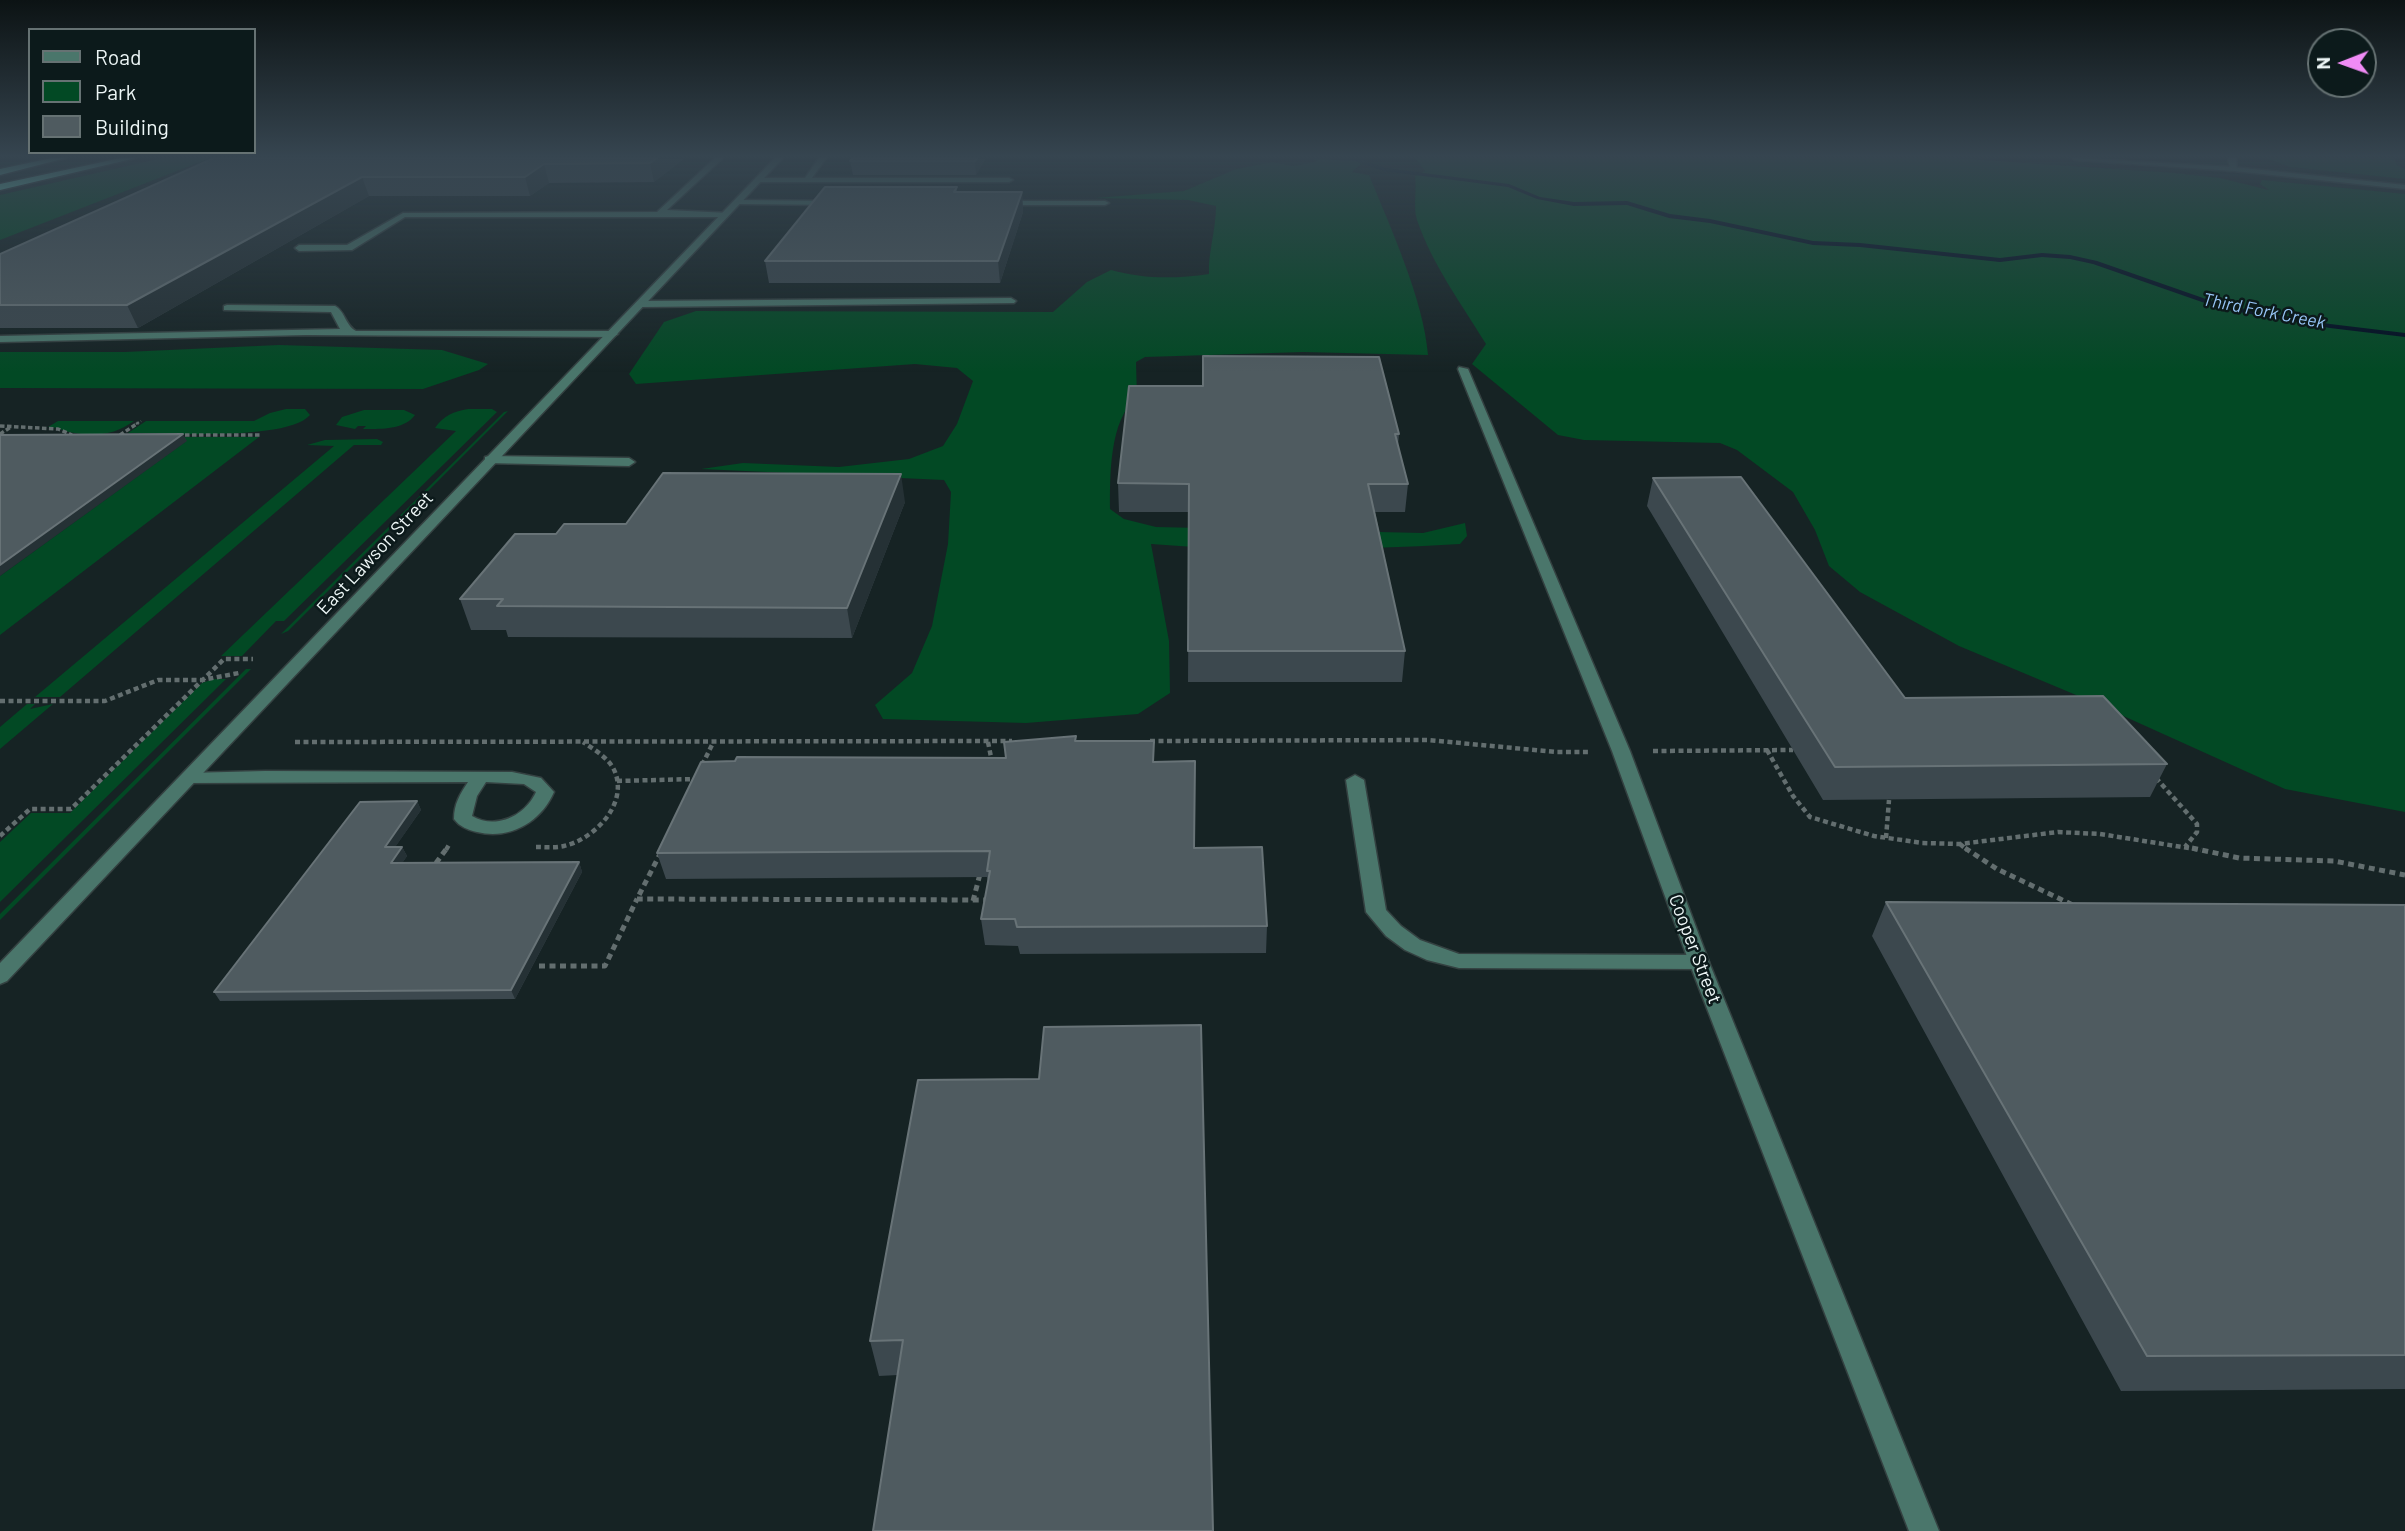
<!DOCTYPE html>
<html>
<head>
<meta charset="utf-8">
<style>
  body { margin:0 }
  #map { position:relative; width:2405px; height:1531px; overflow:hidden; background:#162324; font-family:Barlow,sans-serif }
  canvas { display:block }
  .legend { position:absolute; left:28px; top:28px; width:228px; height:126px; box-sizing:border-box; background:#0c1a1b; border:2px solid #667273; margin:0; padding:9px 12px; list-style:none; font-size:21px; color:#edf6f6 }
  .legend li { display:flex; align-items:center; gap:14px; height:35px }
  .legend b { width:35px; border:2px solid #667273 }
  .north { position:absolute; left:2307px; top:28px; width:70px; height:70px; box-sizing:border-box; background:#0c1a1b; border:2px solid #667273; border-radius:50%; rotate:269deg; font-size:19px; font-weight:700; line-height:28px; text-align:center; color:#edf6f6 }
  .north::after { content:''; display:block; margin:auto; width:24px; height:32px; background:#f08bf5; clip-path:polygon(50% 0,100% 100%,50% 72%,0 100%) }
</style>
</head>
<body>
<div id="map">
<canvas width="2405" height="1531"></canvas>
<ul class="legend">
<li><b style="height:9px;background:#4a766b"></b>Road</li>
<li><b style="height:19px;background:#024924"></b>Park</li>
<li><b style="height:19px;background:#4f5b60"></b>Building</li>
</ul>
<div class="north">N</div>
</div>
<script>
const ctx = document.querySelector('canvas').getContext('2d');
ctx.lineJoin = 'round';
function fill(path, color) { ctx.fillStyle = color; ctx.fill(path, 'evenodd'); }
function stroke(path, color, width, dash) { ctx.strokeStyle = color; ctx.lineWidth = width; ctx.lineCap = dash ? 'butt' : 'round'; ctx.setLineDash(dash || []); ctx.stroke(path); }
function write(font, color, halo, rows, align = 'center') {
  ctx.font = font + ' Barlow,sans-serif'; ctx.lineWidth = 5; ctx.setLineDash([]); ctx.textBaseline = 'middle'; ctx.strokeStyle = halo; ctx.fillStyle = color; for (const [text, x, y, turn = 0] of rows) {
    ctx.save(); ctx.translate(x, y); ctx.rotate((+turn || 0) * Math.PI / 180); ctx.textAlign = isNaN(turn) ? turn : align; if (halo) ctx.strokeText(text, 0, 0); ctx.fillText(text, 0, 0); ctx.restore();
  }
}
fill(new Path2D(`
  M162 158H210L0 240V195Z
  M1311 158H1353L1361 164 1352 172 1369 175C1390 226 1424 301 1428 355L1303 352 1145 357 1136 362 1137 398C1109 419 1110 477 1110 509L1124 519 1156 527 1423 533 1465 523 1467 536 1460 544C1357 550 1254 552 1151 544L1169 641 1170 693 1138 714 1026 723 883 719 875 705 912 673 932 626 948 544 951 492 944 480 701 469 743 463 839 467 909 459 943 446 957 424 973 381 957 368 915 364 636 384 629 374 664 322 696 311 1053 312 1087 282 1111 270C1143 279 1175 279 1209 274 1208 252 1216 230 1216 206L1188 200 1095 198 1184 191 1236 169 1273 162 1294 166 1318 161Z
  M1415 158H1954L2175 173 2220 178 2269 190 2260 184 2262 180 2405 194V812L2285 789 2088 700 1959 646 1860 592 1829 566 1815 530 1793 492 1737 450 1720 443 1584 440 1558 435 1472 364 1486 344C1462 305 1432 264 1417 220 1413 207 1417 190 1415 176L1425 171Z
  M2266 158H2394L2397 165 2405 169V179L2290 167Z
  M279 345 442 350 488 364 479 370 423 389 0 388V352H125Z
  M286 409H305L310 415C288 441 165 433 128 433L146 421H254L270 413Z
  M468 409H492L497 412 284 621H276L242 656H221L456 431 435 428C443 416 454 411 468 409Z
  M364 410H404L415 415C404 430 381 429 363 429L366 426H358L355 429 336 425 342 417Z
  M508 411 288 631 281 634 504 412Z
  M58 421H134C115 434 99 437 75 433 65 432 59 427 48 427Z
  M156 437H259L0 635V576L185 442Z
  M325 440 377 439 383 442 381 445H354L60 697H35L334 446 307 445Z
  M246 669H251L0 920V914Z
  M214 679H226L0 902V842L31 813H70L202 683Z
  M27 704H35L30 709 53 704 0 749V727Z`), '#024924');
fill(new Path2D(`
  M1298 158H1357L1385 168 1509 184 1540 197 1574 202 1627 201 1670 214 1710 219 1813 241 1860 243 2000 258 2042 253 2070 255 2097 261 2223 305 2330 324 2405 333V337L2330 328 2222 309 2093 264 2070 259 2042 257 2000 262 1860 247 1813 245 1710 223 1669 218 1627 205 1574 206 1537 199 1508 187 1384 171 1355 161Z`), '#000e21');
const service = new Path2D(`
  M715 158H723L667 210 730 213 727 217H405L352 250 299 251 295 248 299 245H347L403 213 657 212Z
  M819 158H826L812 178H1009L1013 180 1009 182H759L755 180 759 178H805Z
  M739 200 837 201 841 203 837 205 736 204Z
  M998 201H1105L1109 203 1105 205H1001Z
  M1011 298 1016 301 1014 303 642 307 637 304 642 301Z
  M227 305 335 306C345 311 345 325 356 331H613L618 334 613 337 306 335 0 342V336L340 329 331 312 224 310V306Z
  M489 456 629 458 635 462 629 466 485 463V457Z
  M265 771 512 772 541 778 554 792C541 822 510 840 477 832 468 830 460 827 454 819 454 804 460 794 468 782L188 783 179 778 188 773ZM486 782 524 784 536 792C525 816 496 830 472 816L477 796Z
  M1355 775 1364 780 1386 910 1401 926 1420 940 1459 954 1699 955 1706 957 1709 962 1706 967 1699 969 1459 968 1427 960 1405 950 1386 936 1366 912 1346 780Z`);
const minor = new Path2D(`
  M2228 158H2236L2237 171 2230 169Z
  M1459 367 1468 369 1630 751 1709 962 1939 1531H1909L1689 962 1612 751 1458 369Z`);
const tertiary = new Path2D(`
  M775 158H783L7 981 0 984V963Z
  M2072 158 2234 167 2405 185V189L2234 171 2075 160Z`);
const motorway = new Path2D(`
  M52 158H66L0 175V169Z
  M121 158H136L0 190V184Z`);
stroke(service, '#344141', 3);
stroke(minor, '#344141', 3);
stroke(tertiary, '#344141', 3);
stroke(motorway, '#344141', 3);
stroke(new Path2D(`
  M136 424 141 421`), '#636e6f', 2.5, [3.5, 2]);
stroke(new Path2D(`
  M0 426 58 429 72 435
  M0 434 11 427
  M120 435 138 423
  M178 435H262`), '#636e6f', 3.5, [4.5, 2.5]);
stroke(new Path2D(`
  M0 701H105L158 680H202L239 673
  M1150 741 1428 740 1556 752H1589
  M295 742 1012 741
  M988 742 992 762
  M1767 750 1793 796 1810 817 1874 836 1922 843 1960 844 2058 832 2100 834 2201 850
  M1653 751 1793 750
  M702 765 714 741
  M2156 778 2197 824V832L2185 847
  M617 781 696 779
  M0 836 30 809H71L224 659H253
  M1886 838 1889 800
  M1960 844 1967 850
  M536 847C545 847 555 848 564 846 594 839 628 805 615 772 610 759 595 750 583 742
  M446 850 450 843`), '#636e6f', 4.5, [5, 3.5]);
stroke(new Path2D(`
  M1965 848 1997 869 2075 906
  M2192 848 2239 858 2334 861 2405 875
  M661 852 637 899 988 900
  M436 863 447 848
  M973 901 980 874
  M539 966H605L637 899`), '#636e6f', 5, [6, 4.5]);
fill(service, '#4a766b');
fill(minor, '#4a766b');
fill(tertiary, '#4a766b');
fill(motorway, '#79f0d6');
fill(new Path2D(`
  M214 158H685L654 182 549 183 530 196H369L138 328H0V254Z
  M986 158 976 175H853L850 161Z
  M957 187V192H1022L1023 212 1000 283H769L765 261Z
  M1129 386 1399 434 1398 445 1408 484 1405 512H1375L1405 651 1402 682H1188L1189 512H1119L1118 483Z
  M1653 478 1905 698 2167 764 2150 797 1823 800 1647 506Z
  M905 502 852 638 508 637 506 630H471L460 599 556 534 626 524Z
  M1076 736V741H1154V762L1195 848 1267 926 1266 953 1020 954 1018 946 985 945 981 919 988 882 987 877 666 879 657 853 1006 758Z
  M417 801 421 810 395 847H402L407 856 402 863 579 862 582 872 515 999 220 1001 214 992Z
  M1886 902 2405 905V1389L2121 1391 1872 936Z
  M1201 1025 898 1375 879 1376 870 1341 1039 1079Z`), '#3c484e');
fill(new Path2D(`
  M657 158H685L654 182 650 163Z
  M977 158H986L976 175 975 161Z
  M544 164 549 183 530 196 525 177Z
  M362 177 369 196 138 328 127 305Z
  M1022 192 1023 212 1000 283 998 261Z
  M183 434 187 441 0 576V565Z
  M901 474 905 502 852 638 847 608Z
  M417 801 421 810 389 856 385 847Z
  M402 847 407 856 396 872 391 863Z
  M579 862 582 872 515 999 511 990Z`), '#253135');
const building = new Path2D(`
  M214 158H657L650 163 544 164 525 177H362L127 305H0V254Z
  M853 158H977L975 161H850Z
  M825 187H957L954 192H1022L998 261H765Z
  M1203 356 1379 357 1399 434H1395L1408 484H1368L1405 651H1188L1189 484 1118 483 1129 386H1203Z
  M183 434 0 565V435Z
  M663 473 901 474 847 608 497 606 503 599H460L515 534H556L564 524H626Z
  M1741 477 1905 698 2103 696 2167 764 1835 767 1653 478Z
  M1076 736 1075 741H1154L1153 762 1195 761 1194 848 1262 847 1267 926 1017 927 1015 919H981L990 871H987L990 851 657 853 701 762 735 761 737 757 1006 758 1004 742Z
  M417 801 385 847H402L391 863 579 862 511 990 214 992 360 802Z
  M1886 902 2405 905V1355L2147 1356Z
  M1201 1025 1213 1531H873L903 1340 870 1341 918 1080 1039 1079 1044 1027Z`);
fill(building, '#4f5b60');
stroke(building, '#687377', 2);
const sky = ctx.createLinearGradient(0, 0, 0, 372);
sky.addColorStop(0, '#0c1314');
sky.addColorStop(0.42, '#364550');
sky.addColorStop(1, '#36455000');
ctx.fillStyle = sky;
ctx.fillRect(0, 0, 2405, 372);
write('italic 18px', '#97c5f7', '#0c1a1b', [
  ["Third Fork Creek",2264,311,11]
]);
write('19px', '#edf6f6', '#0c1a1b', [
  ["East Lawson Street",375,553,-47],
  ["Cooper Street",1695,949,69]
]);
</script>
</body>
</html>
